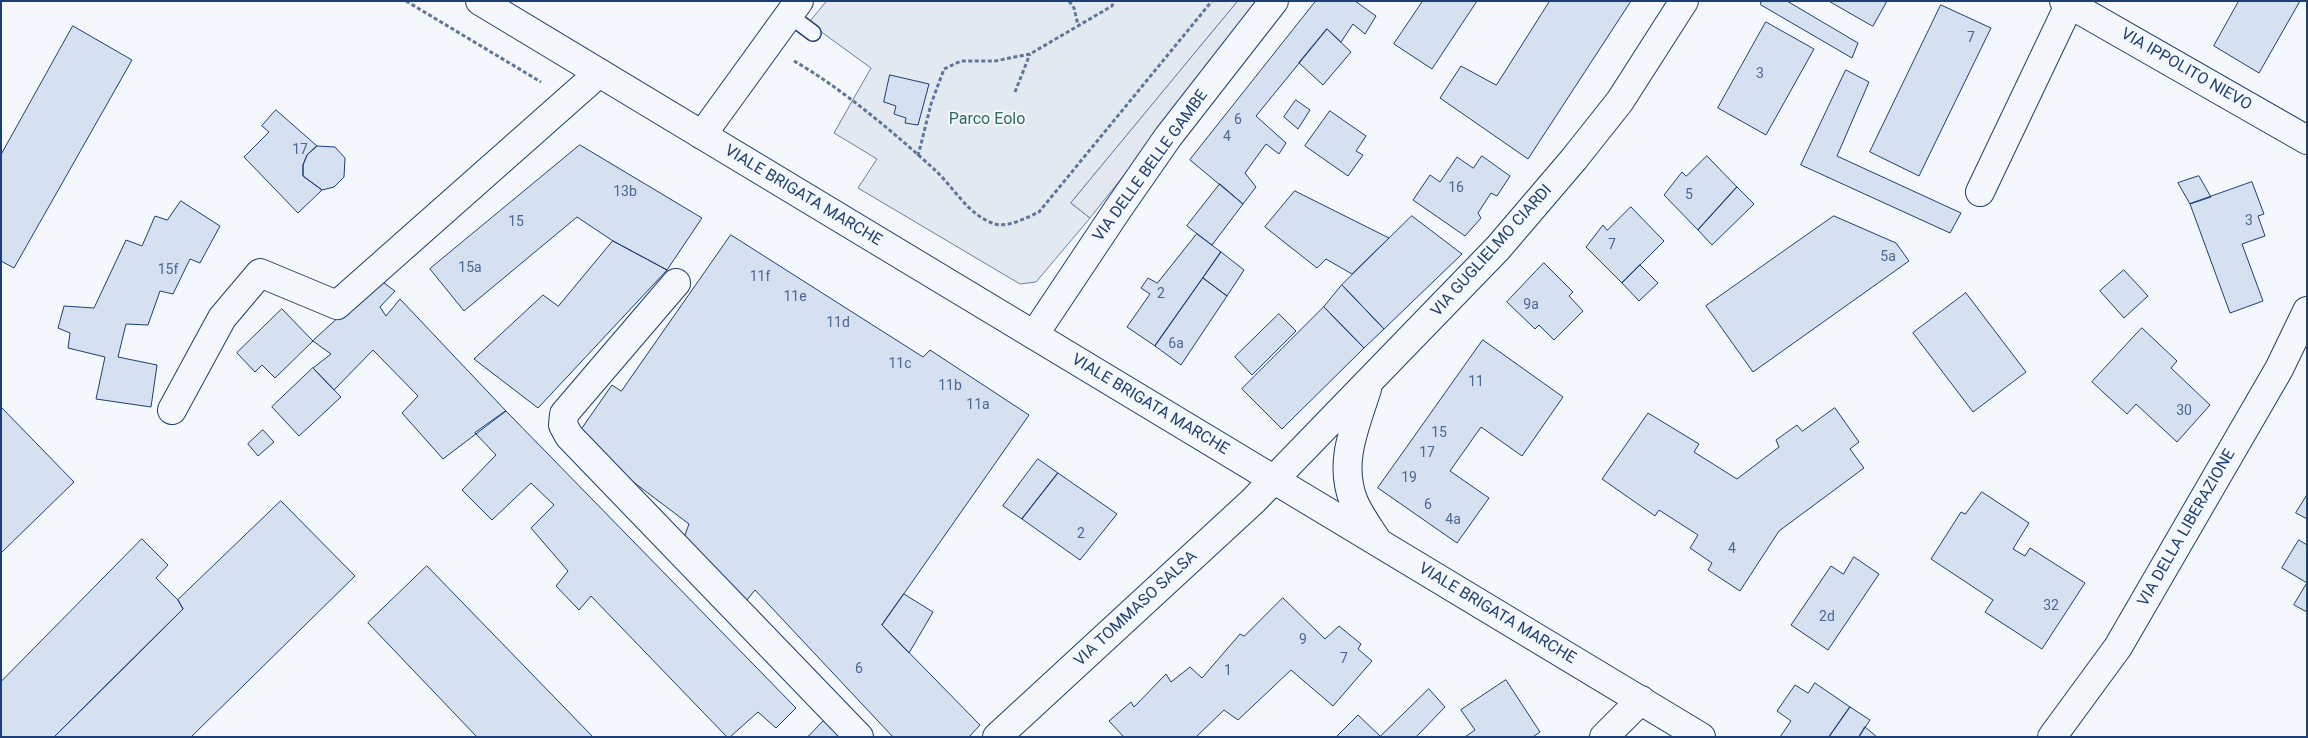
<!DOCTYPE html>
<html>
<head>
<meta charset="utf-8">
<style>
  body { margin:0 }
  #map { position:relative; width:2308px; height:738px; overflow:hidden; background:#f4f7fb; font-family:Roboto,sans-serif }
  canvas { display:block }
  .frame { position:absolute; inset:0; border:2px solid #1d3f73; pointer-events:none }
</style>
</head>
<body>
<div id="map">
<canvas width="2308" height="738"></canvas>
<div class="frame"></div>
</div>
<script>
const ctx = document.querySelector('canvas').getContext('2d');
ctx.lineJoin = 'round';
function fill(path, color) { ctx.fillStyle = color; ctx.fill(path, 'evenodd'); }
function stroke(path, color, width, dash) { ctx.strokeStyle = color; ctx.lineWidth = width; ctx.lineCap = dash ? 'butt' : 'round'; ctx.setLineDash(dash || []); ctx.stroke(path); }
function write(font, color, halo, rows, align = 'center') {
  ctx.font = font + ' Roboto,sans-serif'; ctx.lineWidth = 4; ctx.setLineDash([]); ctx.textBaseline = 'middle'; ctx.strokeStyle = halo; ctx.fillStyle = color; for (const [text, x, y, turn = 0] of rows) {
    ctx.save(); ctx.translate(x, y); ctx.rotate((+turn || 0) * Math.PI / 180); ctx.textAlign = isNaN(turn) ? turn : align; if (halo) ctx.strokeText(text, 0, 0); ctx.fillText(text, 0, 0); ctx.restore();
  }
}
const green = new Path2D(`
  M827 1H1238L1071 203 1090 218 1036 282 1020 284 858 188 877 159 834 133 871 68 809 23Z`);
fill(green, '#e3e9f0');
stroke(green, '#687fa3', 1);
const parking = new Path2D(`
  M1238 1H1262L1090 218 1071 203Z`);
fill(parking, '#e3e8f0');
stroke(parking, '#687fa3', 1);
const building = new Path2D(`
  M1316 1H1355L1376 16 1365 34 1353 24 1341 42 1327 29 1256 116 1286 143 1279 154 1266 144 1245 173 1256 187 1243 204 1190 160Z
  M1423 1H1477L1432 69 1394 44Z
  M1550 1H1631L1528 159 1440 98 1461 66 1496 85Z
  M1761 1H1787L1858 43 1852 58 1761 5Z
  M1829 1H1887L1873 26Z
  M2239 1H2300L2259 73 2214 46Z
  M1941 5 1991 28 1919 176 1870 152Z
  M1766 22 1814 49 1766 135 1718 108Z
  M73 26 132 60 14 268 1 261V155Z
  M1327 29 1351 52 1323 85 1299 63Z
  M1846 70 1869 82 1837 156 1961 213 1950 233 1801 165Z
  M890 75 929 84 918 125 905 123 906 118 894 114 896 106 884 102Z
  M1296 100 1310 110 1298 129 1284 117Z
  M276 110 317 146 307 155 303 165V176L322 190 298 213 244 157 269 132 262 126Z
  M1330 111 1366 136 1356 151 1363 155 1348 176 1305 146Z
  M580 145 702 218 667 270 613 241 577 217 464 311 430 269Z
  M317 146 335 147 345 158 344 177 334 187 322 190 303 176V165L307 155Z
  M1482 156 1510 176 1497 196 1491 193 1478 213 1481 218 1465 236 1413 200 1430 175 1440 182 1457 157 1473 168Z
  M1707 156 1737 187 1698 230 1664 195 1682 172 1686 176Z
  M2199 176 2211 197 2190 204 2178 183Z
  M2252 182 2264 214 2258 216 2265 236 2242 244 2263 301 2230 313 2190 204Z
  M1220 184 1243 204 1212 245 1187 226Z
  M1737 187 1754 204 1712 245 1698 230Z
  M1295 191 1389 238 1352 274 1326 259 1317 268 1265 227Z
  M181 201 220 226 200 263 190 259 173 294 160 291 148 325 126 324 118 357 157 365 151 407 96 399 105 357 68 348 70 333 58 328 64 306 94 308 126 240 142 246 155 216 167 220Z
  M1631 207 1664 241 1622 283 1586 247 1603 225 1607 230Z
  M1412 216 1462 254 1384 329 1342 285Z
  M1834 216 1896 243 1909 261 1753 372 1706 306Z
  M1197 234 1221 252 1155 346 1127 327 1150 294 1141 288 1148 278 1157 283Z
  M731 235 923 357 930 350 1029 415 882 625 980 725 969 737H893L755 590 743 605 682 543 689 524 575 438 612 385 621 391Z
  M613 241 667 270 538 408 474 359 543 295 558 306Z
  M1221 252 1244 270 1227 296 1203 278Z
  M1544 263 1573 292 1569 296 1583 311 1554 340 1539 325 1535 329 1507 302Z
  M1640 265 1658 283 1639 301 1622 283Z
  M2124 270 2148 296 2124 318 2100 291Z
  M1203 278 1227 296 1181 365 1155 346Z
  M380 280 395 291 380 307 386 316 400 299 506 411 443 459 402 413 418 396 373 350 334 390 313 368 331 354 313 341Z
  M1342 285 1384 329 1364 348 1324 307Z
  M1966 293 2026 372 1973 412 1913 333Z
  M1324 307 1364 348 1282 429 1242 389Z
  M282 309 313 341 275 378 262 365 255 372 237 353Z
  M1279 314 1296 331 1252 375 1235 357Z
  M2142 328 2177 361 2171 368 2210 405 2177 442 2136 404 2127 414 2092 382Z
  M1483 340 1563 397 1522 456 1481 427 1450 471 1489 498 1457 543 1378 488Z
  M313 368 341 397 299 436 272 407Z
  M1 407 74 482 1 553Z
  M1835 408 1859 442 1850 449 1864 468 1779 531 1740 591 1708 570 1712 563 1690 548 1698 535 1659 510 1655 516 1602 479 1648 413 1699 444 1694 452 1737 479 1779 447 1776 440 1797 425 1802 431Z
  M506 411 796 708 776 728 758 712 730 737H727L591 596 579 610 556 586 568 571 531 528 554 505 531 483 492 520 462 490 496 455 475 433Z
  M263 430 274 442 258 456 248 444Z
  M1038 459 1058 473 1022 519 1003 506Z
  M1058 473 1117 514 1080 560 1022 519Z
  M1982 492 2029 523 2013 549 2025 556 2030 548 2085 583 2042 649 1985 612 1993 600 1931 559 1961 512 1965 514Z
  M2307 495V519L2296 513Z
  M281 501 355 576 191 737H54L183 609 178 600Z
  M142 539 168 565 156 578 178 600 183 609 54 737H1V682Z
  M2299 540 2307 545V583L2282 568Z
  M1854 557 1879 574 1828 650 1791 625 1831 566 1843 574Z
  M427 566 593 737H477L368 623Z
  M2307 583V612L2294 605Z
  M904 594 933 612 909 653 882 625Z
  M1283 598 1325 639 1339 626 1361 644 1358 649 1372 661 1333 706 1291 670 1238 720 1224 710 1196 737H1124L1109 721 1131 702 1134 707 1166 674 1171 682 1190 667 1202 678 1240 634 1244 636Z
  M1506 680 1540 732 1533 737H1465L1475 730 1461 710Z
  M1815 683 1850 707 1829 737H1780L1791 721 1777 711 1795 685 1808 693Z
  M1429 689 1445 707 1416 737H1336L1358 715 1380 736Z
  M838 706 871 737H808Z
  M1850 707 1870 720 1859 737H1829Z
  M1865 727 1877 737H1859Z`);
fill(building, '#d5e0f0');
stroke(building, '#1d3f73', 1);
const service = new Path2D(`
  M789 15 813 33`);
const minor = new Path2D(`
  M2064 1 2307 140
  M702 135 799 1
  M1980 192 2071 1
  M676 283 564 414 563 425 569 436 859 737
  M1034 335 1118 209 1168 137 1274 1
  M1367 389C1355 427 1338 463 1354 502 1360 516 1370 529 1378 542
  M172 410 222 318 260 273 337 305 599 73
  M997 737 1253 501 1498 248 1574 159 1620 101 1684 1
  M1604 737 1641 700
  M2052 737 2118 647 2279 369 2307 311`);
const tertiary = new Path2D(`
  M480 1 1701 737`);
stroke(service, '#1d3f73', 18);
stroke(minor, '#1d3f73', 30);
stroke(tertiary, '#1d3f73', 30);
stroke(new Path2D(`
  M406 1 541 82
  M1069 1 1074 8 1078 25
  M794 61C840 87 897 135 936 171 955 189 967 213 992 223 1006 229 1026 218 1039 212L1212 1
  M1015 92 1030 54
  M918 156 931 104 944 69 961 61H995L1030 54 1112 6 1114 1`), '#5e769c', 3, [4, 2.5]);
stroke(service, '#f4f7fb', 15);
stroke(minor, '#f4f7fb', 28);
stroke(tertiary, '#f4f7fb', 28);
write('14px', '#4b6792', null, [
  ["7",1971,38],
  ["3",1760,74],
  ["6",1238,120],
  ["4",1227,137],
  ["17",300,150],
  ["16",1456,188],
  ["13b",625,192],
  ["5",1689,195],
  ["3",2249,221],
  ["15",516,222],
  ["7",1612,245],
  ["5a",1888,257],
  ["15a",470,268],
  ["15f",168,270],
  ["11f",760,277],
  ["2",1161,294],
  ["11e",795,297],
  ["9a",1531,305],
  ["11d",838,323],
  ["6a",1176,344],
  ["11c",900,364],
  ["11",1476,382],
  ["11b",950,386],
  ["11a",978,405],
  ["30",2184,411],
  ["15",1439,433],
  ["17",1427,453],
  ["19",1409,478],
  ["6",1428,505],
  ["4a",1453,520],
  ["2",1081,534],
  ["4",1732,549],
  ["32",2051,606],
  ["2d",1827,617],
  ["9",1303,640],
  ["7",1344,659],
  ["6",859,669],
  ["1",1228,671]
]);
write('16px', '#1d3f73', '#f4f7fb', [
  ["VIA IPPOLITO NIEVO",2186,70,30],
  ["VIA DELLE BELLE GAMBE",1151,166,-54],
  ["VIALE BRIGATA MARCHE",803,196,31],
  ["VIA GUGLIELMO CIARDI",1492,251,-48],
  ["VIALE BRIGATA MARCHE",1150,405,31],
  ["VIA DELLA LIBERAZIONE",2187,528,-60],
  ["VIA TOMMASO SALSA",1136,609,-43],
  ["VIALE BRIGATA MARCHE",1497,614,31]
]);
write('16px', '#2c6c60', '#f4f7fb', [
  ["Parco Eolo",987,120]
]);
</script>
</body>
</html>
